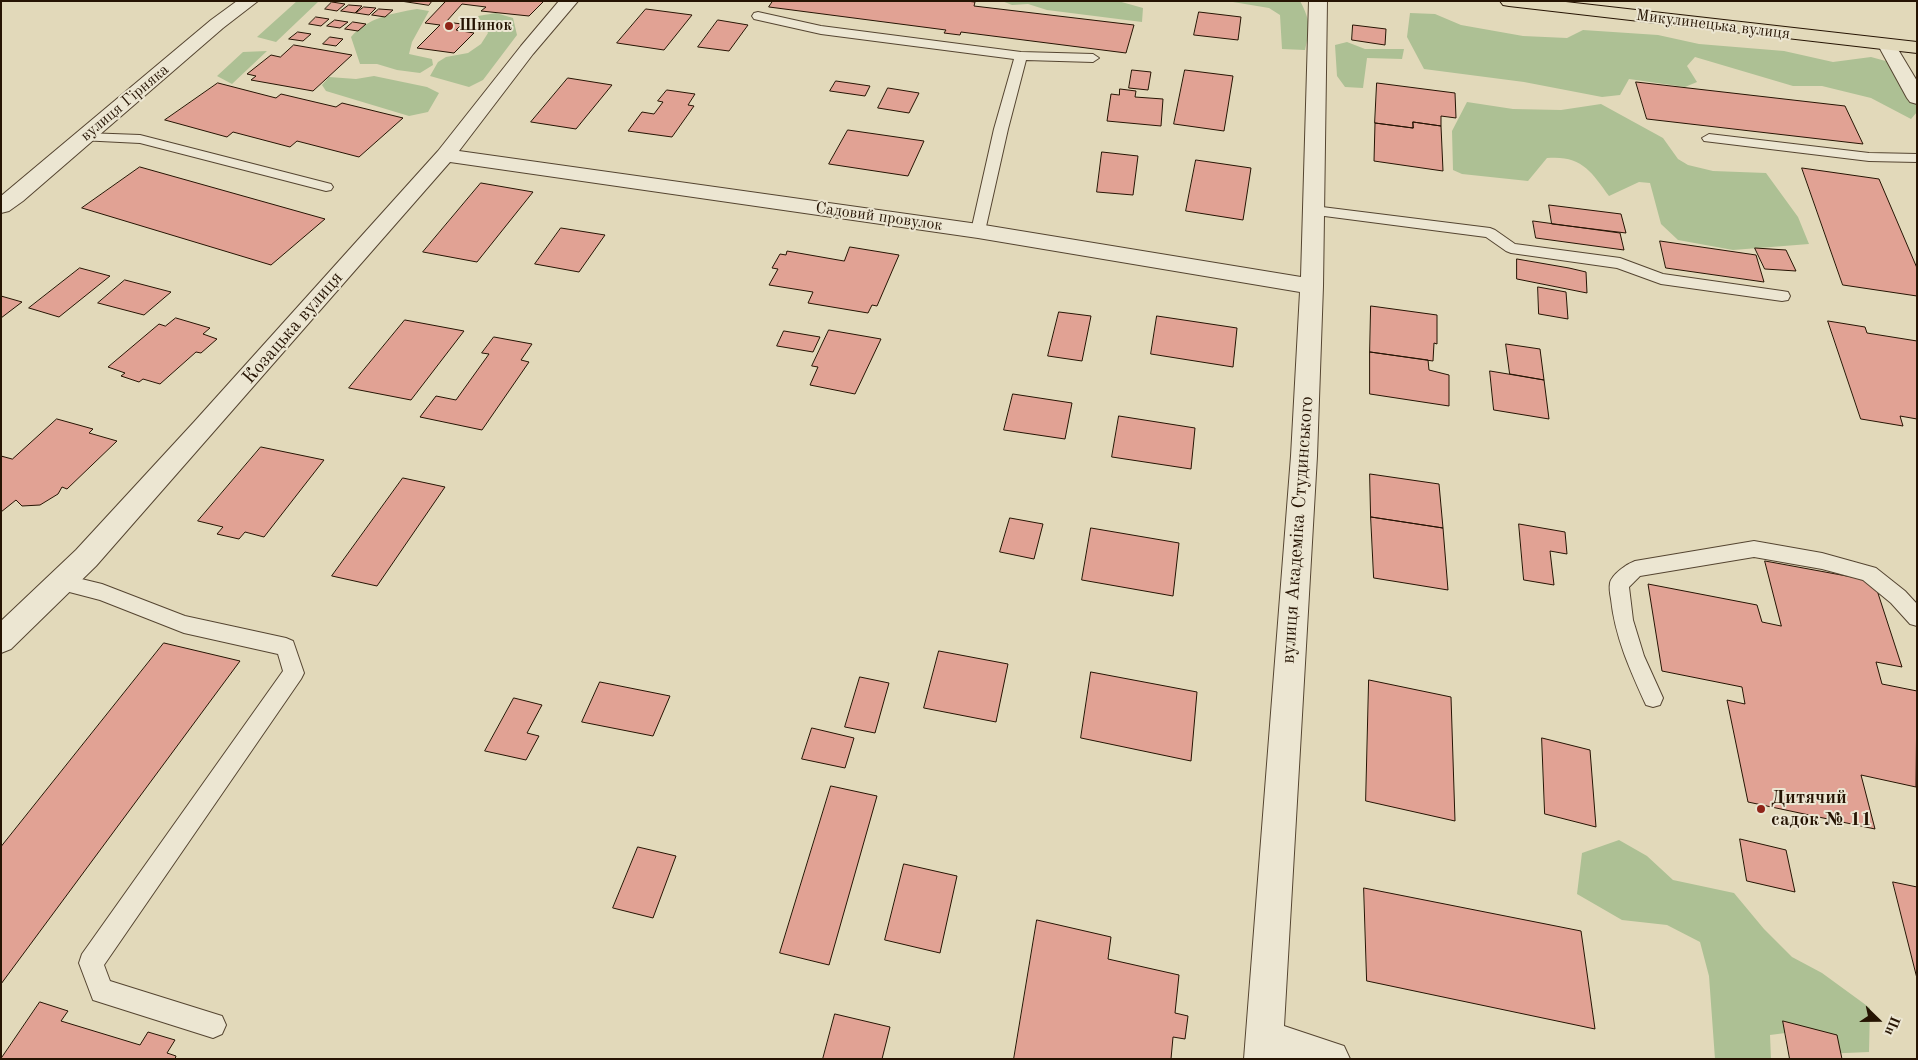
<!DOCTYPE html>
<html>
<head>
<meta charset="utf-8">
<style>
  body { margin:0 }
  #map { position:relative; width:1918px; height:1060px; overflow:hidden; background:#e2d9ba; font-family:"Old Standard TT",serif }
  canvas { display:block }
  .frame { position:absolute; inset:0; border:2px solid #261403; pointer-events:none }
  .north { position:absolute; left:1853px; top:995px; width:50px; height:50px; -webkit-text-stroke:4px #ece6d2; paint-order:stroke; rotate:112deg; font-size:14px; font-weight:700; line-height:20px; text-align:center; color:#261403 }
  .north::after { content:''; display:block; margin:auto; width:18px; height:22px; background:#261403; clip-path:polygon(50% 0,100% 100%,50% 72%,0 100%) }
</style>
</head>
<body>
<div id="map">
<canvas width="1918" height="1060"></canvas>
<div class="frame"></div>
<div class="north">Пн</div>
</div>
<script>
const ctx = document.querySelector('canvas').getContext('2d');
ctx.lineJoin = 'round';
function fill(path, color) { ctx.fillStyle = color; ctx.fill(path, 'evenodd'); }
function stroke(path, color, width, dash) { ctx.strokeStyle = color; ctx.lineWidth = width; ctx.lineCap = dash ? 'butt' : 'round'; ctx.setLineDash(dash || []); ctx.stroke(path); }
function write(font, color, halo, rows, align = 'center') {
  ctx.font = font + ' "Old Standard TT",serif'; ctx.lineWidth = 4; ctx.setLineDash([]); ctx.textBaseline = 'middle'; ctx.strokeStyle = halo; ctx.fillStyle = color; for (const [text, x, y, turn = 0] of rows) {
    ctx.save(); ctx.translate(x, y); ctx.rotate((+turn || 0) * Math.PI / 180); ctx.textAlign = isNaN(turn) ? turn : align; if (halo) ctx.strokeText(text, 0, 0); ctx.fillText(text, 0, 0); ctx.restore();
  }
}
fill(new Path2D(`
  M297 1H319L276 42 257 37Z
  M1002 1H1118L1143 8 1142 22 1047 10 1028 4 1012 5Z
  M1227 1H1300C1311 21 1310 29 1305 50L1282 49 1280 15 1269 8Z
  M417 9 429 11 412 42 409 54 432 59 433 65 420 73 397 70 377 64H360L351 37C367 18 393 13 417 9Z
  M496 13 513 18 517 35 483 80 469 87 430 76 438 62 446 57 468 53 481 44 488 33 478 16Z
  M1410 13 1435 14 1461 25 1523 36 1567 38 1583 30 1658 35 1699 44 1784 51 1833 62 1871 57 1893 63 1917 102V112L1911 119 1871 98 1822 86H1793L1695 57 1687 66 1697 82 1685 87 1629 79 1620 95 1602 97 1524 82 1424 69 1407 37Z
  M1347 42 1365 49H1404L1402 59 1367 58 1363 88 1345 87 1337 76 1335 45Z
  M267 51 232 84 217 76 243 52Z
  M374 76 427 87 439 93 428 112 409 116 326 91 322 85 329 77 356 79Z
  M1467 102 1513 109 1561 110 1601 104 1663 138 1678 159 1688 165 1713 171 1766 173 1798 217 1809 244 1733 250 1678 240 1661 224 1650 183 1639 182 1609 196C1591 171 1581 155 1547 158L1528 181 1462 174 1453 170 1452 131Z
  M1619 840 1647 856 1673 880 1734 893 1764 929 1792 957 1822 973 1870 1008 1869 1052 1822 1054 1793 1032 1770 1035 1771 1059H1715L1709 976 1700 942 1667 925 1622 920 1577 894 1582 853Z`), '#adc094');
const building = new Path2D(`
  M401 1H432L429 5Z
  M433 1H544L529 16 481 11 486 7 462 4 446 22 462 24 456 30 474 33 454 53 417 48 440 25 425 23 445 2Z
  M773 1H966L975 2 974 6 1134 25 1126 53 961 32 960 35 944 33 946 30 769 7Z
  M332 2 345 4 337 11 325 9Z
  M349 5 362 6 355 13 341 11Z
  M364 7 376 8 369 15 356 13Z
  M379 9 393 10 385 17 372 15Z
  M646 9 692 15 664 50 617 43Z
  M1199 12 1241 17 1238 40 1194 35Z
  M316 17 329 19 321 26 309 24Z
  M335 20 348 22 340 28 327 26Z
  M718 20 748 25 729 51 698 47Z
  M353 22 366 24 358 31 345 29Z
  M1353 25 1386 29 1385 45 1352 40Z
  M298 32 311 34 303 41 289 39Z
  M330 37 343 39 336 46 323 44Z
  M294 45 352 55 313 91 251 80 256 76 247 74 271 55 280 57Z
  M1132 70 1151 72 1148 90 1129 88Z
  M1185 70 1233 76 1224 131 1174 124Z
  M568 78 612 85 576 129 531 122Z
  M836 81 870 86 865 96 830 91Z
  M1636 82 1845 106 1863 144 1647 119Z
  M218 83 276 98 281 94 336 107 342 103 403 118 359 157 297 141 290 147 233 132 227 137 165 120Z
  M1377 83 1455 93 1456 118 1441 116V126L1413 122V128L1375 123Z
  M888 88 919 93 909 113 878 108Z
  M1120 89 1136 91 1135 97 1163 99 1161 126 1107 121 1111 94 1119 95Z
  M667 90 695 94 688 105 694 106 672 137 628 131 642 112 654 114 663 102 658 101Z
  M1413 122 1441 126 1443 171 1374 161 1375 123 1413 128Z
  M848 130 924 141 908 176 829 164Z
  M1102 152 1138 156 1133 195 1097 192Z
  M1196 160 1251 168 1243 220 1186 211Z
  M140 167 325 219 271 265 82 208Z
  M1802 168 1879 179 1917 268V296L1843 285Z
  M481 183 533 192 477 262 423 252Z
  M1549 205 1621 214 1626 233 1552 224Z
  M1533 221 1620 233 1624 250 1536 238Z
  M561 228 605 235 579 272 535 264Z
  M1660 241 1756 255 1764 282 1666 268Z
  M850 247 899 255 877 306 872 305 868 313 808 303 813 292 769 285 778 269 772 268 780 254 786 255 787 251 844 261Z
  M1755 248 1786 250 1796 271 1765 269Z
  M1517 259 1569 268 1586 272 1587 293 1517 279Z
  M80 268 110 276 59 317 29 308Z
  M125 280 171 292 144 315 98 303Z
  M1538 287 1566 292 1568 319 1539 314Z
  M1 296 22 302 1 318Z
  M1371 306 1437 315V344L1434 343 1433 361 1370 352Z
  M1059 312 1091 316 1082 361 1048 356Z
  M1157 316 1237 328 1233 367 1151 354Z
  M176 318 210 328 203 334 217 339 201 353 196 352 160 384 143 379 139 382 121 376 125 373 108 367 159 324 165 326Z
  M405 320 464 331 411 400 349 388Z
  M1828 321 1865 327 1867 333 1917 341V419L1900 416 1903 426 1861 419Z
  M829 330 881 339 855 394 810 385 818 367 812 366Z
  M784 331 820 337 813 352 777 346Z
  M494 337 532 344 521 360 529 362 482 430 420 417 436 396 456 400 489 354 482 353Z
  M1506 344 1540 349 1544 380 1510 374Z
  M1370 352 1428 360 1429 370 1449 375V406L1370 394Z
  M1490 371 1544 380 1549 419 1494 410Z
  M1013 394 1072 403 1065 439 1004 430Z
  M1119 416 1195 428 1191 469 1112 457Z
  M57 419 93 429 89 433 117 441 67 489 62 487 58 494 40 505 22 506 16 500 1 512V456L12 459Z
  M261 447 324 460 264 537 245 532 239 539 217 534 223 527 198 521Z
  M1370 474 1439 484 1443 528 1371 517Z
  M403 478 445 487 377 586 332 576Z
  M1371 517 1443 528 1448 590 1374 578Z
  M1010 518 1043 524 1034 559 1000 552Z
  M1519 524 1565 532 1567 554 1550 551 1554 585 1524 580Z
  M1091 528 1179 543 1173 596 1082 580Z
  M1765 561 1874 581 1902 667 1876 662 1882 684 1917 691 1916 787 1861 775 1875 829 1748 802 1727 700 1745 704 1742 687 1662 671 1648 584 1757 605 1762 622 1781 626Z
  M164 643 240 661 1 984V847Z
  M939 651 1008 664 996 722 924 708Z
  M1091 672 1197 692 1191 761 1081 738Z
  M860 677 889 683 875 733 845 727Z
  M1369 680 1451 697 1455 821 1366 801Z
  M600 682 670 696 653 736 582 722Z
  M514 698 542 705 527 733 539 736 526 760 485 751Z
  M812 728 854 738 845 768 802 759Z
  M1542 738 1590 750 1596 827 1545 814Z
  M831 786 877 796 829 965 780 953Z
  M1740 839 1786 850 1795 892 1747 881Z
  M638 847 676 856 653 918 613 908Z
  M904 864 957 876 940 953 885 940Z
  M1893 882 1917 887V978Z
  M1364 888 1581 931 1595 1029 1367 981Z
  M1037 920 1111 937 1108 959 1179 975 1175 1013 1188 1016 1185 1039 1173 1037 1171 1059H1014Z
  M40 1002 68 1011 61 1021 140 1045 148 1032 175 1040 167 1053 176 1056 175 1059H1Z
  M835 1014 890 1027 882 1059H823Z
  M1783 1021 1837 1035 1842 1059H1790Z`);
fill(building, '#e1a294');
stroke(building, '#261403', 1);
const lane = new Path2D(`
  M758 12 821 26 1021 52 1093 54 1099 58 1093 62 1026 60 1008 129 985 231 983 234H973L971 231 994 129 1014 59 821 34 754 19 752 16 754 13Z
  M85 133 140 135 331 184 333 187 331 190 326 191 140 143 80 140 78 137Z
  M1709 134 1869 153 1917 154V162L1869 161 1704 141 1702 138Z
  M1314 206 1490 228 1495 230 1515 244 1620 258 1663 274 1782 291 1788 292 1790 296 1788 300 1782 301 1661 284 1617 268 1511 253 1506 251 1486 237 1309 214 1307 211 1309 208Z
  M1754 541 1822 553 1876 568 1905 591 1917 604V626L1910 624 1891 603 1863 580 1822 569 1754 557 1640 576 1629 587 1633 620 1644 656 1663 698 1660 705 1653 707 1646 705C1630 670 1615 637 1611 599 1610 594 1609 588 1610 583 1612 574 1627 564 1635 561Z
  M61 574 102 584 185 616 286 638 293 641 304 673 301 679 104 965 110 981 222 1016 226 1025 222 1034 213 1038 93 1000 79 963 82 954 283 671 278 654 184 633 100 600 54 588 51 582 54 576Z`);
const street = new Path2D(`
  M237 1H258L223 28 23 201 9 211 1 213V196L211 20Z
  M559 1H578L533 54 459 151 978 224 1301 277 1309 1H1327L1323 286 1317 456 1284 1026 1344 1046 1350 1059H1244L1291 456 1300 292 978 238 450 162 96 566 11 649 1 653V621L76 550 194 422 438 151 521 46Z
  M1887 40 1893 41 1917 81V104L1910 102 1907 98 1878 45 1881 41Z`);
const highway = new Path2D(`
  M1500 1H1557L1917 42V53L1509 6 1503 5Z`);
stroke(lane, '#554531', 2);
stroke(street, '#554531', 2);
stroke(highway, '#261403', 2);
fill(lane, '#ece6d2');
fill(street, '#ece6d2');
fill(highway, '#e2d9ba');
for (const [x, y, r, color] of [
  [449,26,5,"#8f2418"],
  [1761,809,5,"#8f2418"]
]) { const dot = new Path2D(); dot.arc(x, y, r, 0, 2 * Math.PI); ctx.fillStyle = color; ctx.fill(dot); stroke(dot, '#ece6d2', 2); }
write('16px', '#261403', '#ece6d2', [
  ["Микулинецька вулиця",1713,25,7],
  ["вулиця Гірняка",125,103,-40],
  ["Садовий провулок",879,217,8]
]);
write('bold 16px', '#261403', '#ece6d2', [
  ["Шинок",459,26]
], 'left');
write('19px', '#261403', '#ece6d2', [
  ["Козацька вулиця",293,328,-49],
  ["вулиця Академіка Студинського",1298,530,-86]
]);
write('bold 19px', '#261403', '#ece6d2', [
  ["Дитячий",1771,798],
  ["садок № 11",1771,820]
], 'left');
</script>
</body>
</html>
